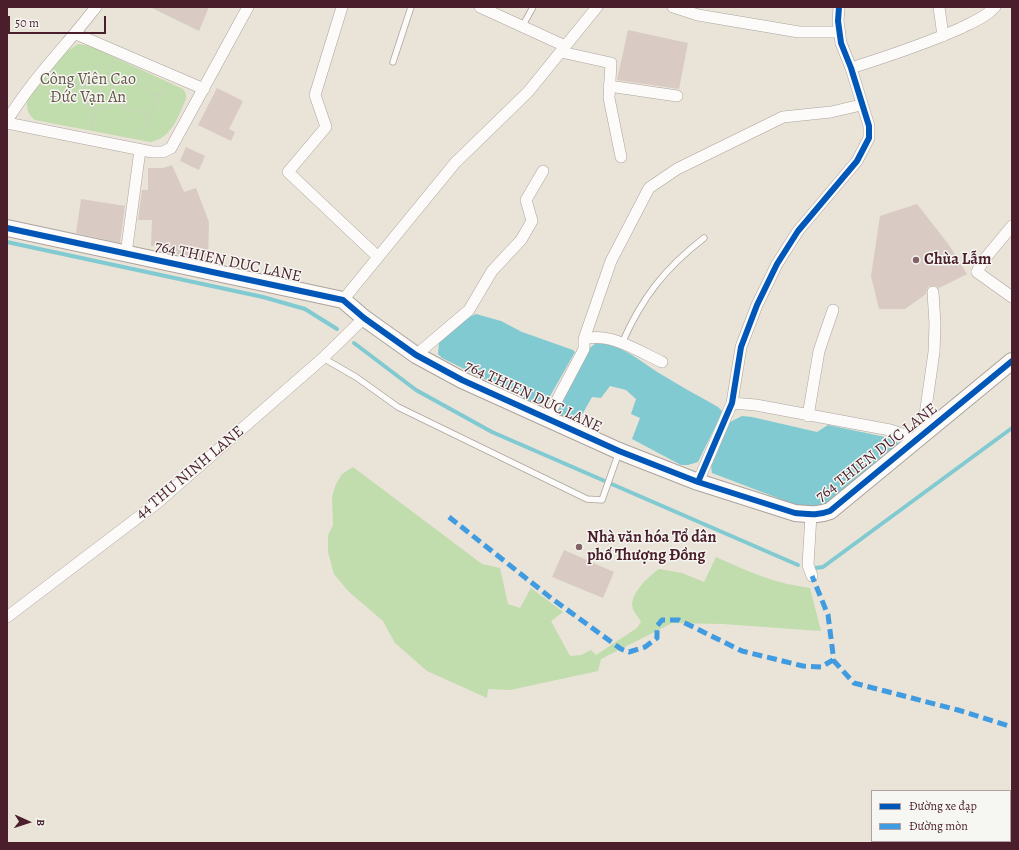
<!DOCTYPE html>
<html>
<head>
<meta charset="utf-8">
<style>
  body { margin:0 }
  #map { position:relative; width:1019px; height:850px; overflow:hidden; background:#e9e3d8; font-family:Alegreya,serif }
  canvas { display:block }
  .frame { position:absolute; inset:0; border:8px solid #4a1f2b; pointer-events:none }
  .legend { position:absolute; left:871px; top:790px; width:140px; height:52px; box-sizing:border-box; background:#f6f6f2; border:1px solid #b1a0a2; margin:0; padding:5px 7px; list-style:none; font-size:12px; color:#4a1f2b }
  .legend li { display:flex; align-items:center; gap:8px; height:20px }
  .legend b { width:20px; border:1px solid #b1a0a2 }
  .north { position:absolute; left:8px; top:802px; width:40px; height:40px; -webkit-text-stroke:3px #f6f6f2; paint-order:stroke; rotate:93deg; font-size:11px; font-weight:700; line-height:16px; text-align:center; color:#4a1f2b }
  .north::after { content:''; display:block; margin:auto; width:14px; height:18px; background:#4a1f2b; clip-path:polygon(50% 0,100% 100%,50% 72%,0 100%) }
  .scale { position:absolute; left:8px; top:16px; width:98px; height:18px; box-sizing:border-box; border:2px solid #4a1f2b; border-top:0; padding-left:5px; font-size:12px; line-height:14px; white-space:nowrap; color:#4a1f2b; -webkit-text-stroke:3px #f6f6f2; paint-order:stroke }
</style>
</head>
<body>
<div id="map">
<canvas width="1019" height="850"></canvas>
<div class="frame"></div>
<ul class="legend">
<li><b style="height:5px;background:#0057b8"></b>Đường xe đạp</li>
<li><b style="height:5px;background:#409be1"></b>Đường mòn</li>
</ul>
<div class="north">B</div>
<div class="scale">50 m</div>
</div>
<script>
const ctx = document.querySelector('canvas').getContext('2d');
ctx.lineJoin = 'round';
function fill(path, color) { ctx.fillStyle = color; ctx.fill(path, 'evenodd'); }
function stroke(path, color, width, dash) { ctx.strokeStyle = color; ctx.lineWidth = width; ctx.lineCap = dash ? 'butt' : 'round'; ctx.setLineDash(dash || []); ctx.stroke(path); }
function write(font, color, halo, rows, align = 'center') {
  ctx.font = font + ' Alegreya,serif'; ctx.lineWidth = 3; ctx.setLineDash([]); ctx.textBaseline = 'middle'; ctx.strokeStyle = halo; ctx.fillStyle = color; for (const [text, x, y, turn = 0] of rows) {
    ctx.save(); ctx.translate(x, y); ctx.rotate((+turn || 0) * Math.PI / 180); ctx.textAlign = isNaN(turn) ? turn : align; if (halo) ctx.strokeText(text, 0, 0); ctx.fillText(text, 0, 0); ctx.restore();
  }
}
fill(new Path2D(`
  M78 44 90 46 183 89 186 94V99C178 117 171 139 150 142L35 120C28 115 25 106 28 98L66 52Z
  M353 467 482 564 500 568 508 604 520 608 531 588 563 612 551 621 570 656 581 655 591 650 596 655 637 628 641 622C639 617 634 613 633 609 628 595 649 576 659 569L682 573 704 582 716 557C747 571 776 584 810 588L821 631 723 624 672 623 601 659 598 671 510 690 488 689 487 698 427 671 395 643 383 621 348 591 334 574 328 552V535L333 525 332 497 336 484 342 474Z`), '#c1dcad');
fill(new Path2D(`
  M476 314 501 321 522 332 573 350 575 352 549 398C544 403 536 404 529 401L442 358 438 354 439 342 465 319Z
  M596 343C622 344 638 360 659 373 678 385 699 396 718 407L722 411 721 415 698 462 688 465H681L632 439 640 418 631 414 636 399 626 390 610 386 601 398 592 397 578 422C570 420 560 418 557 410L585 352Z
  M742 416 752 417 817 432 828 425 895 439 900 446 828 506 804 508 712 473 711 466 730 422Z`), '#81cad2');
stroke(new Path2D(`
  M7 242 263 297 305 309 337 329
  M354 343 416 390 492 432 798 565
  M815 568 823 567 1012 428`), '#81cad2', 4);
fill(new Path2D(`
  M150 7H209L199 31Z
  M628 30 688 43 679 89 617 80Z
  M217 88 243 101 229 129 235 132 231 141 198 125Z
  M186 147 205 156 199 170 180 161Z
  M172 165 184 192 196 188 209 222 208 261 176 254V247L151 246 152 220H138L142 190H148V168H163Z
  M81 199 125 206 120 243 76 233Z
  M917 204 949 245 967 274 939 288 936 286H929L927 289 926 294 905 309H879L871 276 880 216Z
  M564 550 614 572 603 598 552 577Z`), '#d9cbc3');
const lane = new Path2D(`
  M522 27 533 7
  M393 62 411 7
  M622 343C642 298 664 269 704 238
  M323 358 356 377 398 407 587 499 602 500 619 452`);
const street = new Path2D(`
  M342 7 315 95 326 127 288 172 378 257
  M480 7 565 46
  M673 7 698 15 799 32H839
  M939 7 943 36
  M76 34 204 89
  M561 52 611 63 609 98 621 157
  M851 68C889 56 925 44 961 28 973 22 986 17 995 7
  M609 86 677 96
  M7 121C32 79 67 45 96 7
  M7 123 152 152H163L171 148 248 7
  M1012 226 983 261 977 272 1012 297
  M126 254 140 150
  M343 300 455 163 528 92 597 7
  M584 339C611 332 638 351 662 362
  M416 355 469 310 492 271 521 240 532 221 526 200 543 171
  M732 403 756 405 890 430 905 435 914 443
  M808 416 819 351 833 310
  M547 419 584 349V339L611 261 649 188 677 169 783 117 831 112 861 105
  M922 436 934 352 935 324 933 292
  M698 482 732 403 741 347 757 305 777 264 798 231 857 161 869 138V126L851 68 841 43 838 21 839 7
  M811 515 808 565 812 576
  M7 617 157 503 323 358 364 318`);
const secondary = new Path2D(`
  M7 228 343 300 364 318 416 355 462 380 619 451 698 482 795 513C808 514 817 516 830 511L1012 361`);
stroke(lane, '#aca39e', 7);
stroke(street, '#aca39e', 12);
stroke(secondary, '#aca39e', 18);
stroke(new Path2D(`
  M55 73 85 88
  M151 79 148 86 150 92 154 95 161 94
  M84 94a15 15 0 1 1 30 0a15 15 0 1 1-30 0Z
  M104 81 114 61
  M112 101 149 116
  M91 129 96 108
  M138 138 167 84`), '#cfcac8', 2.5, [1, 3]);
stroke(lane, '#fcfbf9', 5.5);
stroke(street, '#fcfbf9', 11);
stroke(secondary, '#fcfbf9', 16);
stroke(new Path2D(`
  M449 517 551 598 621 649 629 652 645 647 657 638V626L662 620H679L742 651 803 666 821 667 833 660V654L828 615 812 576
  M833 660 854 683 958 710 1012 727`), '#409be1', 5, [10, 5]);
stroke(new Path2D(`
  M7 228 343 300 364 318 416 355 462 380 619 451 698 482 795 513C808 514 817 516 830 511L1012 361
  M698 482 732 403 741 347 757 305 777 264 798 231 857 161 869 138V126L851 68 841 43 838 21 839 7`), '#0057b8', 6);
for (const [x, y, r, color] of [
  [916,260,4,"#826468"],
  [579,547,4,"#826468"]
]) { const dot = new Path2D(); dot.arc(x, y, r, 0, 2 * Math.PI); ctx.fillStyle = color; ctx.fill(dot); stroke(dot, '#f6f6f2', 1.5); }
write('16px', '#645647', '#f6f6f2', [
  ["Công Viên Cao",88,80],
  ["Đức Vạn An",88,98]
]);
write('bold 16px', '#4a1f2b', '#f6f6f2', [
  ["Chùa Lẫm",924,260],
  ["Nhà văn hóa Tổ dân",587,538],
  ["phố Thượng Đồng",587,556]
], 'left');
write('16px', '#4a1f2b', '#f6f6f2', [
  ["764 THIEN DUC LANE",228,262,12],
  ["764 THIEN DUC LANE",533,397,25],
  ["764 THIEN DUC LANE",877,453,-38],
  ["44 THU NINH LANE",190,473,-40]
]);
</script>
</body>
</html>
